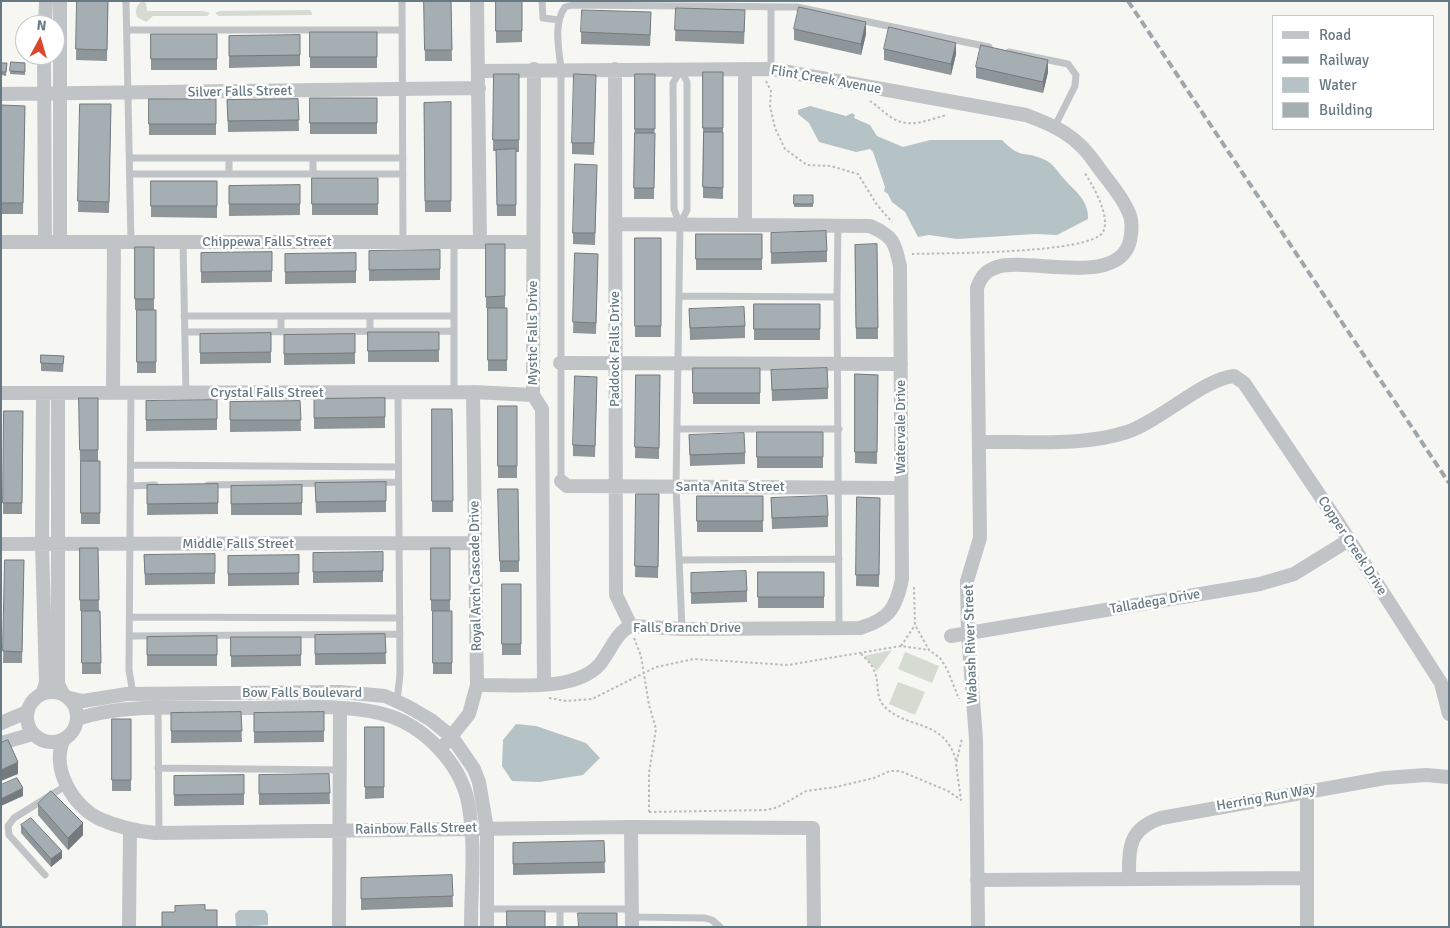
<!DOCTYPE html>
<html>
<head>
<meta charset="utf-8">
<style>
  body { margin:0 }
  #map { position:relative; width:1450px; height:928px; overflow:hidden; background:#f6f6f3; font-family:Signika,sans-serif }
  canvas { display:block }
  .frame { position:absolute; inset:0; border:2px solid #677983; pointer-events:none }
  .legend { position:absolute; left:1272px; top:15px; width:162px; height:115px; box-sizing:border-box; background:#fff; border:1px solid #c2c9cd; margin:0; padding:6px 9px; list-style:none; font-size:15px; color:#677983 }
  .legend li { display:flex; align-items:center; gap:10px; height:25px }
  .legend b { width:25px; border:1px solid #c2c9cd }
  .north { position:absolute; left:15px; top:15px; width:50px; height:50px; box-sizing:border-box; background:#fff; border:1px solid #c2c9cd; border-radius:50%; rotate:6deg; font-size:14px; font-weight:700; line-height:20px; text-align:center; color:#677983 }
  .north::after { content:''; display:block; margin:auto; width:18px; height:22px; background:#da472f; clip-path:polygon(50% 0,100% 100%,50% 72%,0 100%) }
</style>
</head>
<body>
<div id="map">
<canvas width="1450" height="928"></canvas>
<div class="frame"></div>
<ul class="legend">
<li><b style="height:6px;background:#c0c4c7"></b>Road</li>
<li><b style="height:6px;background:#9fa7ab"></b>Railway</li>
<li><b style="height:14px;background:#b5c2c6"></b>Water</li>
<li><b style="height:14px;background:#a5aeb3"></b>Building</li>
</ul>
<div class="north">N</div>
</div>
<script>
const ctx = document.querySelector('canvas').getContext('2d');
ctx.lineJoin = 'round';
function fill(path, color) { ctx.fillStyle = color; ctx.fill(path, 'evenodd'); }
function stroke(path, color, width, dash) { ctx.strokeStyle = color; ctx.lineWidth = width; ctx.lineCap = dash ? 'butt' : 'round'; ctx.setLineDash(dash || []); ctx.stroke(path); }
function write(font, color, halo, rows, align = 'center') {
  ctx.font = font + ' Signika,sans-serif'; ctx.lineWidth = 5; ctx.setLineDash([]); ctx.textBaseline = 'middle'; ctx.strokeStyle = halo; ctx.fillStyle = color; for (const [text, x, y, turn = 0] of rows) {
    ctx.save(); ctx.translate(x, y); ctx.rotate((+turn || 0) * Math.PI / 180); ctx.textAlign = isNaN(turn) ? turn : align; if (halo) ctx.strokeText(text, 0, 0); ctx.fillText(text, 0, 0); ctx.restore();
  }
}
fill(new Path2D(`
  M142 1 146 3 147 11H203L210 13 207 16H153L146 22 137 17C135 10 136 6 142 1Z
  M309 10 311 11 312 15 219 16 215 13 220 11Z
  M892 650 877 671 864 656Z
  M905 652 939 666 932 683 898 669Z
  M898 682 925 692 915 715 889 704Z`), '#d6dbd2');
fill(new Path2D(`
  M810 106 846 116 852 113 855 115 854 118 870 125 877 136 903 147 930 140H1002C1022 160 1022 150 1043 159 1054 163 1058 173 1065 180 1076 192 1089 201 1088 219L1057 235 1035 234 957 239 929 235 918 237 905 212 892 202 888 194 884 191 885 187 873 152 870 149 856 152 819 142 809 123 798 114V110Z
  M516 724 536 726 586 743 600 758 583 775 539 782 512 781 502 766 503 740Z
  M239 910H265L268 914V925L236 927 235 914Z`), '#b5c2c6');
stroke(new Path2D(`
  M766 81 771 91 770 106 775 128 785 149 807 165 831 166 858 174 877 205 892 222
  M870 101C878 106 887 116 896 120 913 128 930 119 947 115
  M912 254C942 253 1091 254 1103 232 1111 217 1093 185 1084 172
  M914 587 915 625 929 650 940 658 947 669 959 699
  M634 638 641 656 649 705 656 729 649 773V812
  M901 646 915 625
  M861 654C866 659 873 665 875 673 880 686 874 698 887 709 912 730 943 719 956 760
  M549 698 566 701 592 699 656 667 694 659 788 665 901 646 929 650
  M649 812 767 810 778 807 806 791 836 787 874 778 890 771H900L948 791 961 800 956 764 962 738`), '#b8bbbd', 2, [2.5, 2.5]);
stroke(new Path2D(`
  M126 1 131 242
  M402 1 403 242
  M542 1 543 18 559 20
  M127 30H402
  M1009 52 1068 64 1076 75 1075 86 1055 126
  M771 69V7
  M681 70 673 83 674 209 680 225 676 487 682 629
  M130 158H403
  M229 158V174
  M313 158V174
  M130 174H403
  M680 224 687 210V82L681 70
  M454 241V392
  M183 242 186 393
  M679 296 837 297 838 225
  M837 297 839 627
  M184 316H454
  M281 316V332
  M185 332 454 331
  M370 332V316
  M131 393 129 670 133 694
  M677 429H839
  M131 465 398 467
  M561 481V69C559 49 553 24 565 7L572 5 797 7 989 47
  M208 485 398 482
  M130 486 155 485
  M679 560 839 559
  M130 617 400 618
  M130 636 400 634
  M397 701 400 674 398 393
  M158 709 159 833
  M158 768 339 770
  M45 875 9 835 8 826 14 818 67 785
  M487 909H632
  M560 910V927
  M632 917 705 918 712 920 720 927`), '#c0c4c7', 7);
stroke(new Path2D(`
  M477 1 480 242
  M45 25 46 1
  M44 55 45 242
  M534 69 533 395 542 409 544 684
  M615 69 616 595 631 626
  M478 71 771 69 1026 115C1056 126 1077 136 1096 164 1106 179 1121 194 1128 211 1133 220 1132 231 1130 241 1118 288 1030 257 997 267 985 271 981 277 977 288L980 538 967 581 968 634 976 739 978 927
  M1 94 479 88
  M745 225V69
  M1 242H533
  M60 242V1
  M560 363 901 364
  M1 393 473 392 533 395
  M58 393V684L63 694
  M113 393 114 242
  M980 442C1028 441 1081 447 1127 432 1162 420 1203 379 1234 376L1244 383 1335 518 1441 683 1449 714
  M561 481 567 486 900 488
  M1 544 475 543
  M951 636 1260 584 1294 574 1349 540
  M477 685C512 684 575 693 600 664 610 652 616 632 631 626L682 629 860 628C889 619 896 609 902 579L900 266C895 242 893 236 870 226L615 224
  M27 717a25 25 0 1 1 50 0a25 25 0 1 1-50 0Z
  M42 694 46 683 42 544 43 393
  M70 698 83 701 127 694 340 692 385 696 407 706 431 720 452 737 474 769 479 782 487 829V927
  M77 719C128 702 193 709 247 708 289 708 342 703 383 714 422 724 460 762 468 802 476 842 471 886 471 927
  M1 723 27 712
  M64 739C50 767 73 807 100 819 118 827 136 831 155 833L631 827 813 828 814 927
  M1 743 33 734
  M446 743 469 714 477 685 473 392
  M1307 791V927
  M631 827 632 927
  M1129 879C1129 848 1128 829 1161 818L1385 778 1426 775 1449 777
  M977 880 1307 878
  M129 927 130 830
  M339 927 340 709`), '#c0c4c7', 14);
stroke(new Path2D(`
  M1128 1 1449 483`), '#9fa7ab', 4, [8, 4]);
fill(new Path2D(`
  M77 1H108L107 61 76 60Z
  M424 1H451L452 61H425Z
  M496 1H522V42L496 43Z
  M676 8 745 21 744 44 675 41Z
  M651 24 650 46 581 44V32Z
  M794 29 866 34 861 55 794 40Z
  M310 32H377V68H310Z
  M151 34H217V70H151Z
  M300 35V66L229 68V36Z
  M884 49 956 54 951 75 884 60Z
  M11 62 25 63V75L10 74Z
  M1 63H7L6 76 1 75Z
  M976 67 1048 72 1043 93 976 78Z
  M703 72H723V199L703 198Z
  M494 74H519V152H516V216H497L496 151H493Z
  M635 74H655L654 199H634Z
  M596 86 594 155 572 154V143Z
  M310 98H377V134H310Z
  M149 99H216V135H149Z
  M298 99 299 131 228 132 227 100Z
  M451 102V212H425L424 103Z
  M80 104H111L109 213 78 212Z
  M1 105 25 106 23 214H1Z
  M597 176 595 245 573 244V233Z
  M312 178H378V215H312Z
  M151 181H217V218L151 217Z
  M300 185V215L229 216V186Z
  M794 195H813V207H794Z
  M771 233 827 251V262L771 264Z
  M696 234H762V270H696Z
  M635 238H661V337H635Z
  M486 244H505V308H507V371H488V308H486Z
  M877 244 878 339H856L855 245Z
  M135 247H154V310H135Z
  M440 250V280L369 281V251Z
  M272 252V282L201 283V253Z
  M356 253V283L285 284V254Z
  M575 253 598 254 596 334 573 333Z
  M754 304H820V340H754Z
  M689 309 745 326V338L690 340Z
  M137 310H156V373H137Z
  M368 332H439V362H368Z
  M271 333V363L200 364V334Z
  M355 334V364L284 365V335Z
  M41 355 64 356 63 372 41 371Z
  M693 368H760V404H693Z
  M771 370 828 388V399L772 401Z
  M855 374 878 375 877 464 855 463Z
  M636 375H660L659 459 635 458Z
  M597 388 595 457 573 456V445Z
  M79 398H98V461H100V524H81V461H80Z
  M385 398V428L314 429V399Z
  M217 400V430L146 431V401Z
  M300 401 301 431 230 432V402Z
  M498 406H517V478H498Z
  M432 409H452L453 512H432Z
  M4 411H23L22 514H3Z
  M757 432H823V468H757Z
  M689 435 745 453V464L690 466Z
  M386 482V512L316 513 315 483Z
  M218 484V514L147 515V485Z
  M302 485V515H231V486Z
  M498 489H518L519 572H500Z
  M636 494H659L658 578 635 577Z
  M697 496H763V532H697Z
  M857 497 880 498 879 587 856 586Z
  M771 498 828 516V527L772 529Z
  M80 548H98L99 611H100L101 674H82V611H80Z
  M431 548H450V611H452V674H433V611H431Z
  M383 552V582L313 583V553Z
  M215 554V584L145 585 144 555Z
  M299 555V585L228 586V556Z
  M5 560H24L22 663H3Z
  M758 572H824V608H758Z
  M691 573 747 591V602L691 604Z
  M502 584H521V655H502Z
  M385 634 386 664 315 665V635Z
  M217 636V666H147V637Z
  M231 637H301V666L231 667Z
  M241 712 242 742 171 743V713Z
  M324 712V742L254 743V713Z
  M112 719H131V791H112Z
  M365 727H384V798L365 799Z
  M329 774 330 804 259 805V775Z
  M244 775V805L174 806V776Z
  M38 804 83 835 68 850 38 815Z
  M21 825 62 858 51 867 21 833Z
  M604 841 605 873 513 875V843Z
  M452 875 453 907 361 910V878Z`), '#8e969a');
fill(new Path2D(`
  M866 22V34L861 55V44Z
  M956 43V54L951 75V64Z
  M1048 60V72L1043 93V82Z
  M18 762V774L1 781V770Z
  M23 788V796L1 806V799Z
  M83 823V835L68 850V838Z
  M62 851V858L51 867V859Z`), '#747a7d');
const building = new Path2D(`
  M77 1H108L107 50 76 49Z
  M424 1H451L452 50H425Z
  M496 1H522V31H496Z
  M799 7 866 22 861 44 794 29Z
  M676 8 745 10 744 32 675 30Z
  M582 10 651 12 650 35 581 32Z
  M889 27 956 43 951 64 884 49Z
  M310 32H377V57H310Z
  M151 34H217V59H151Z
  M300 35V55L229 56V36Z
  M981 45 1048 60 1043 82 976 67Z
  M11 62 25 63V72L10 71Z
  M1 63H7L6 72H1Z
  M703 72H723V128H703Z
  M494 74H519V140H493Z
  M574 74 596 75 594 143H572Z
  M635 74H655V129H635Z
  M310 98H377V123H310Z
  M149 99H216V124H149Z
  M298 99 299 120 228 121 227 100Z
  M451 102V201H425L424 103Z
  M80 104H111L109 202 78 201Z
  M1 105 25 106 23 203H1Z
  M704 132H723V188L703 187Z
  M635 133H655L654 188H634Z
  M516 149V205H497L496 150Z
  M575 164 597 165 595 233H573Z
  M312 178H378V204H312Z
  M151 181H217V206H151Z
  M300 185V204H229V186Z
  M794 195H813V204H794Z
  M826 231 827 251 771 253V233Z
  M696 234H762V259H696Z
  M635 238H661V326H635Z
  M486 244H505V296L486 297Z
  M877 244 878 328H856L855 245Z
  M135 247H154V299H135Z
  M440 250V269L369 270V251Z
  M272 252V271L201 272V253Z
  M356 253V271L285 272V254Z
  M575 253 598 254 596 323 573 322Z
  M754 304H820V329H754Z
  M744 307 745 326 690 328 689 309Z
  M488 308H507V360H488Z
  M137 310H156V362H137Z
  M368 332H439V350L368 351Z
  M271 333V352L200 353V334Z
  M355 334V353L284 354V335Z
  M41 355 64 356 63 364 41 363Z
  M693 368H760V393H693Z
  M827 368 828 388 772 390 771 370Z
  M855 374 878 375 877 452H855Z
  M636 375H660L659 448 635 447Z
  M575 376 597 377 595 446 573 445Z
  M79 398H98V450H80Z
  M385 398V417L314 418V399Z
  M217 400V419L146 420V401Z
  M300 401 301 420H230V402Z
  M498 406H517V466H498Z
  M432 409H452L453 501H432Z
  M4 411H23L22 503H3Z
  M757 432H823V457H757Z
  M744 433 745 453 690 455 689 435Z
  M81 461H100V513H81Z
  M386 482V501L316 502 315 483Z
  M218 484V503L147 504V485Z
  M302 485V503L231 504V486Z
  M498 489H518L519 561H500Z
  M636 494H659L658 567 635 566Z
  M697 496H763V521H697Z
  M827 496 828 516 772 518 771 498Z
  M857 497 880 498 879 575H856Z
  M80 548H98L99 600H80Z
  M431 548H450V600H431Z
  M383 552V571L313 572V553Z
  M215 554V573L145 574 144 555Z
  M299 555V573L228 574V556Z
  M5 560H24L22 652 3 651Z
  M746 571 747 591 691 593V573Z
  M758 572H824V597H758Z
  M502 584H521V644H502Z
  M82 611H100L101 663H82Z
  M433 611H452V663H433Z
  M385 634 386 653 315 654V635Z
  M217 636V655H147V637Z
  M231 637H301V655L231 656Z
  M241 712 242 731H171V713Z
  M324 712V731L254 732V713Z
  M112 719H131V780H112Z
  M365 727H384V787H365Z
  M8 740 18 762 1 770V743Z
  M329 774 330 793 259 794V775Z
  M244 775V794L174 795V776Z
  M17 778 23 788 1 799V785Z
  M51 791 83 823 68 838 38 804Z
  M31 818 62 851 51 859 21 825Z
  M604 841 605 862 513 864V843Z
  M452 875 453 896 361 899V878Z
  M205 905V910H217V927H162V912H175V906Z
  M507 911H545V927H507Z
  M578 913H617V927H579Z`);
fill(building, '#a5aeb3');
stroke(building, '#747a7d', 1);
write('14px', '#677983', '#fff', [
  ["Flint Creek Avenue",826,80,10],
  ["Silver Falls Street",240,92,-1],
  ["Chippewa Falls Street",267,242],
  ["Mystic Falls Drive",533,333,-90],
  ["Paddock Falls Drive",615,349,-90],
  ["Crystal Falls Street",267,393],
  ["Watervale Drive",901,427,-90],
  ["Santa Anita Street",730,487],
  ["Middle Falls Street",238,544],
  ["Copper Creek Drive",1352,546,57],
  ["Royal Arch Cascade Drive",476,576,-91],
  ["Talladega Drive",1155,602,-10],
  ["Falls Branch Drive",687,628],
  ["Wabash River Street",971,644,-92],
  ["Bow Falls Boulevard",302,693],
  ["Herring Run Way",1266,798,-10],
  ["Rainbow Falls Street",416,829,-1]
]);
</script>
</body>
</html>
